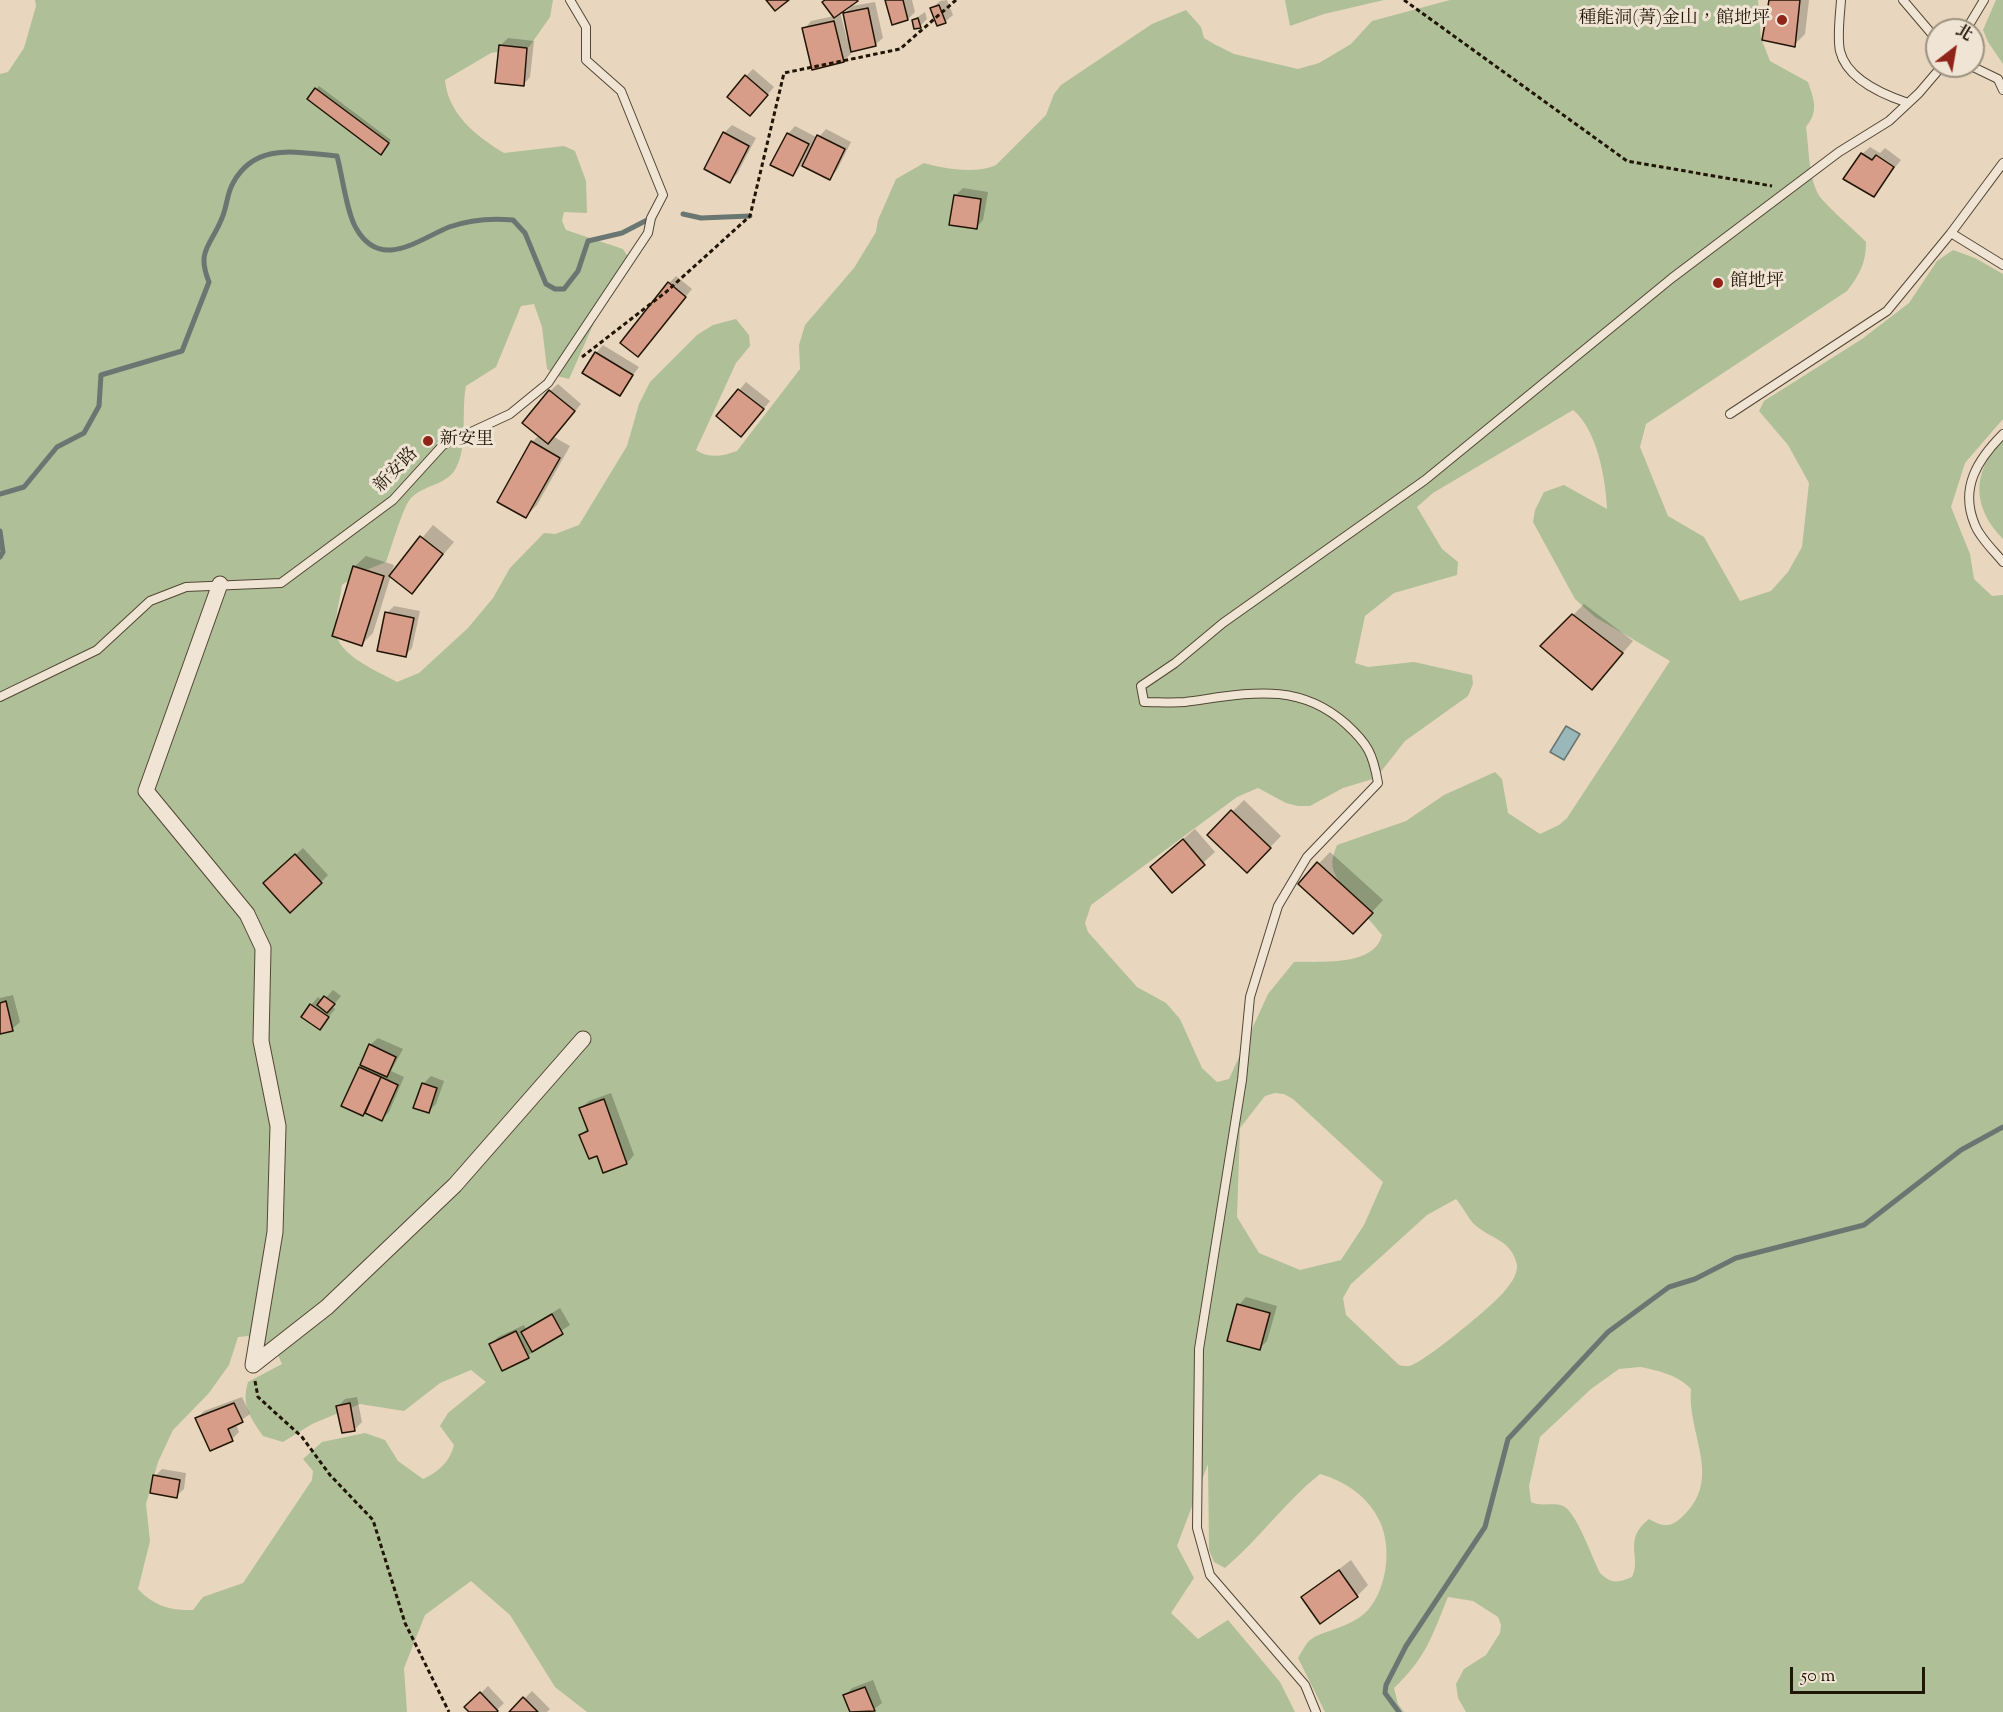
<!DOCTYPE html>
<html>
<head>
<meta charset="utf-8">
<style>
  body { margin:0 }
  #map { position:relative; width:2003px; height:1712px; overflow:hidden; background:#e8d7be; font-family:"Sorts Mill Goudy","Noto Serif TC",serif }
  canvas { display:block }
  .north { position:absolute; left:1925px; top:18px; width:60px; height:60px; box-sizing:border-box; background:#f0e5d5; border:2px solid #9d9282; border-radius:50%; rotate:31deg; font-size:16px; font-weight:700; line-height:24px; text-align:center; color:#211506 }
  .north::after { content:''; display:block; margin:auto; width:21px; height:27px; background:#8f2418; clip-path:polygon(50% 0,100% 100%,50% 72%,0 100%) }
  .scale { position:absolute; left:1790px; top:1667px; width:135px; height:27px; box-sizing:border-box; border:3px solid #211506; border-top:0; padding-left:8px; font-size:18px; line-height:21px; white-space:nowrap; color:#211506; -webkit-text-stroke:4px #f0e5d5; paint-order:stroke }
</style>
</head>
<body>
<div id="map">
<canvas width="2003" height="1712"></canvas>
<div class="north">北</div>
<div class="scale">50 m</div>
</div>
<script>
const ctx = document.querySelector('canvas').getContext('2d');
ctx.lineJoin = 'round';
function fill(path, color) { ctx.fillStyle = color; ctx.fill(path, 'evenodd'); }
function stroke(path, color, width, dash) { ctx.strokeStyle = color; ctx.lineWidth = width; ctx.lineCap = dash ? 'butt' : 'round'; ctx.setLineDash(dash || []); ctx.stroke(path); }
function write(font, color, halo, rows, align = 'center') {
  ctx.font = font + ' "Sorts Mill Goudy","Noto Serif TC",serif'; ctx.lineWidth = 6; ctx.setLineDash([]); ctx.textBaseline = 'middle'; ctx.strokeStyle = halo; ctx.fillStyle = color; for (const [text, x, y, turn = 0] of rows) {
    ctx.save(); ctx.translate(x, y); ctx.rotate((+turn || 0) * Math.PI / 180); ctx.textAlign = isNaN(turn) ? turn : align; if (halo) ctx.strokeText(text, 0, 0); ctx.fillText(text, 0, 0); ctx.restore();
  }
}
fill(new Path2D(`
  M35 0H553L550 17 529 47 491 53 445 80C448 114 476 136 504 153L564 146 575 151 586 181 587 213 564 212 562 221 566 230 623 249 628 257 614 278 569 379 557 376 547 369 542 327 534 304 521 306 496 367 466 386C461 411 468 446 456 468 446 486 425 484 411 498 403 506 391 549 386 562L361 572 342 585C340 600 333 623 337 637 343 657 379 672 397 682L419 673 468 628 493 598 510 568 544 533 555 534 579 525 627 446 639 404 650 382 697 335 713 325 736 319 749 335 750 346 736 363 696 450C709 459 723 456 737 451L800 369 799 345 805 325 854 268 876 232 878 220 896 179 924 163C943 169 978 174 996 165L1046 115 1054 94 1061 85 1152 24 1186 10 1201 27 1204 38 1214 44 1234 54 1298 69 1319 63 1351 44 1372 21 1450 0H1758L1761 38 1770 61 1808 82C1814 100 1819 111 1806 127 1809 147 1808 173 1817 192 1821 202 1856 231 1866 242 1866 263 1860 274 1847 291L1646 424 1640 447 1668 516 1704 537 1740 601 1771 591 1788 572 1802 547 1809 483 1788 445 1759 411 1764 401 1862 339 1909 303 1937 261 1953 250 1975 258 2003 274V419L1965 463 1951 507 1970 554 1974 579 1992 596 2003 595V1712H1466L1458 1698 1456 1684 1464 1669 1486 1655 1500 1633 1501 1625 1498 1617 1473 1601 1448 1597C1432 1636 1426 1658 1394 1688L1398 1704 1404 1712H1325L1298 1658C1301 1653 1304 1647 1308 1642 1319 1630 1349 1630 1368 1610 1387 1588 1392 1548 1380 1522 1369 1497 1345 1481 1320 1474 1286 1501 1259 1539 1225 1568L1214 1562 1209 1550 1208 1464 1177 1546 1194 1578 1171 1613 1198 1639 1228 1620 1280 1682 1295 1712H587L555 1687 510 1615 471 1581 425 1615 404 1668 407 1712H0V74L8 72 24 48 36 6ZM1573 410C1597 429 1606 480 1607 509L1564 485 1544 492 1535 510 1533 522 1575 599 1595 617 1670 661 1567 818 1559 825 1540 834 1508 813 1502 779 1495 772 1444 795 1406 821 1337 845C1334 853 1331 860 1333 869 1337 884 1370 920 1382 935 1374 967 1321 961 1294 962L1268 994 1229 1079 1217 1082 1202 1068 1180 1019 1166 1003 1137 987 1088 932 1085 923 1091 905 1237 797 1258 788 1286 803 1298 806H1310L1343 788 1376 778 1405 741 1468 696 1473 684 1472 675 1414 662 1368 667 1355 663 1365 616 1394 593 1457 575 1458 562 1442 549 1417 507 1433 493ZM1275 1093 1284 1094 1293 1099 1383 1182 1364 1225 1341 1260 1300 1270 1259 1253 1237 1217 1240 1128 1265 1096ZM1456 1199C1463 1207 1470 1221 1475 1225 1491 1239 1512 1240 1517 1265 1518 1275 1509 1286 1503 1293 1491 1307 1428 1359 1412 1365 1408 1367 1403 1366 1399 1365L1346 1315 1343 1298 1351 1284 1427 1215ZM248 1336 276 1351 282 1364 248 1382C241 1405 250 1417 263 1436L283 1442 312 1424 360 1404 404 1411 440 1383 471 1370 486 1382 448 1413 440 1426 454 1445C450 1462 438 1472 423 1479L398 1461 385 1440 365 1433 322 1442 303 1459 313 1471 312 1480 243 1583 203 1597 193 1610C171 1611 154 1606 138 1589L150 1541 146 1504 158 1462 173 1430 209 1393 229 1365 238 1337ZM1640 1367C1657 1370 1680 1376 1691 1389 1687 1435 1724 1479 1682 1517 1670 1528 1663 1527 1649 1519 1622 1540 1642 1557 1632 1577 1618 1583 1611 1584 1600 1573 1592 1558 1577 1512 1563 1506 1553 1502 1541 1507 1531 1502L1529 1486 1540 1437 1591 1389 1619 1369Z
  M1285 0H1384L1324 14 1290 26Z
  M1996 0H2003V64L1988 42 1983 30Z
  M2003 440V539C1972 508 1971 471 2003 440Z`), '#afbf97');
const water = new Path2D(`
  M1566 726 1580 734 1564 760 1550 752Z`);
fill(water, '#9ab7ba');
stroke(water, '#6a7672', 1.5);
fill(new Path2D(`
  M826 0H857L840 12 847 39H850L844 14 852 6 875 2 883 38 875 45 850 51 851 54 843 61 804 29 811 21 834 16Z
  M887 0H912L915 12 908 19Z
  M947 0 953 15 945 22 932 8 940 1Z
  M1770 0H1809L1805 34 1794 45Z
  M925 12 927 19 920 26 913 20Z
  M508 38 534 41 530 77 523 85 500 46Z
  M753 69 774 87 757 107 746 76Z
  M319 86 391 140 384 150 316 89Z
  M732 125 756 138 737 174 730 181 706 168 724 133Z
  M795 126 818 138 826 129 851 142 837 170 830 178 802 164 793 175 788 134Z
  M1870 147 1880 153 1885 148 1901 160 1873 195 1862 154Z
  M963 188 988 192 983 220 976 228 955 196Z
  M676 276 692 289 638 355 669 283Z
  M603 345 639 367 619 394 596 353Z
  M746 382 770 401 748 428 718 416Z
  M558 384 581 404 554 437 570 446 537 505 526 516 532 442 539 435 550 391Z
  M433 525 454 542 412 592 391 575 373 633 362 644 354 567 366 556 394 565 391 575Z
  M1584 604 1633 641 1592 688 1543 646Z
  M394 606 420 611 412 648 405 656 387 613Z
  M1244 800 1281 836 1247 871 1209 835Z
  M1195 829 1215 852 1172 891 1163 856Z
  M303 848 328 875 321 882 273 876Z
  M1330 852 1383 900 1364 921 1300 883Z
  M333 990 341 996 332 1007 335 1009 320 1028 311 1005 318 997 323 1001Z
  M13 995 20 1022 12 1029 0 1033V998Z
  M378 1038 403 1049 391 1071 404 1077 389 1112 382 1119 343 1105 370 1045Z
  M431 1076 444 1081 436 1104 429 1111 423 1084Z
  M611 1093 634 1155 627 1163 604 1171 598 1154 581 1135 588 1128 581 1108 589 1101Z
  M1246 1297 1277 1306 1267 1341 1260 1348 1239 1305Z
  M560 1308 570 1325 535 1348 528 1357 491 1344 498 1337 524 1325 526 1329Z
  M242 1397 250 1414 236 1424 239 1432 232 1439 197 1418 204 1411Z
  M357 1397 362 1422 355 1429 338 1406 345 1399Z
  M162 1469 186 1473 184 1489 176 1496 155 1476Z
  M1351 1560 1368 1585 1357 1596 1303 1597Z
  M873 1680 882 1703 870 1712H852L845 1696 852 1688Z
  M488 1686 504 1703 495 1712H471L474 1700Z
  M532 1691 550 1709 547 1712H511Z`), '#0003');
stroke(new Path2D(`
  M683 214 701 218 750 216
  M0 494 24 487 57 447 84 433 99 406 101 375 182 351 209 282C196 250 211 246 222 218 227 207 227 193 233 183 256 141 298 153 337 156 342 174 347 214 356 228 380 271 418 240 449 227 469 220 493 218 513 220L525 233 546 284 555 289H564L578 271 588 241 622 233 651 218
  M0 531 3 552 0 557
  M1399 1712 1385 1693 1386 1685 1406 1646 1485 1527 1508 1439 1608 1332 1669 1287 1695 1279 1736 1258 1864 1225 1961 1150 2003 1127`), '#6a7672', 5);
const building = new Path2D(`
  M766 0H789L775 11Z
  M825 0H857L858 1 834 18 822 2Z
  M885 0H903L908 20 892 25Z
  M1769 0H1800L1795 47 1762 40Z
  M939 5 946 23 937 26 930 8Z
  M868 8 876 46 851 52 843 13Z
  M918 18 921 28 914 29 912 20Z
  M834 21 844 62 812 70 802 28Z
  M499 45 527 48 524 86 495 83Z
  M745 75 768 95 750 116 727 97Z
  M315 88 389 143 381 155 307 99Z
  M723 132 749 146 730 183 704 169Z
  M787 133 809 144 793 176 770 165Z
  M817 135 845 149 830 180 802 166Z
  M1861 153 1872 160 1876 155 1894 167 1874 197 1843 179Z
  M954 195 981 199 977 229 949 225Z
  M668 282 686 297 638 357 620 343Z
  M595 352 633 375 620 396 582 373Z
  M738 389 764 409 741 437 716 416Z
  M549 390 575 411 548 444 522 423Z
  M531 441 560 458 526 518 497 502Z
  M420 536 443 554 412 594 389 576Z
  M353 566 384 576 362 646 332 636Z
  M385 612 414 618 406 657 377 651Z
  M1572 614 1623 653 1592 690 1540 646Z
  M1231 810 1271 848 1247 873 1207 835Z
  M1183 839 1205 865 1172 893 1150 867Z
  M295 854 322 883 290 913 263 883Z
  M1317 862 1373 913 1353 934 1298 884Z
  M324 996 335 1004 327 1013 317 1005Z
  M6 1001 13 1031 0 1034V1003Z
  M310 1004 329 1017 320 1030 301 1017Z
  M369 1044 396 1057 387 1077 360 1065Z
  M359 1067 381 1077 363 1116 341 1106Z
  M381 1077 398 1085 382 1121 365 1113Z
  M422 1083 437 1088 429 1113 413 1108Z
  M604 1099 627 1164 603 1173 597 1156 589 1159 579 1135 588 1131 579 1108Z
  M1237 1304 1270 1313 1260 1350 1227 1341Z
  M552 1314 563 1334 532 1352 521 1332Z
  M516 1331 529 1358 502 1371 489 1344Z
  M234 1403 243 1422 228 1429 233 1441 210 1451 195 1418Z
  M350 1403 355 1431 342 1433 336 1406Z
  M153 1475 180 1480 177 1498 150 1493Z
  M1339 1570 1358 1597 1320 1624 1301 1597Z
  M865 1687 875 1711 850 1712 843 1695Z
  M480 1692 498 1711 497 1712H469L464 1707Z
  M523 1697 538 1712H509Z`);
fill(building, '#d79d88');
stroke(building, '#211506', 1.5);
const lane = new Path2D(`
  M1841 0C1840 16 1837 36 1840 51 1847 80 1884 95 1908 103
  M1903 0 1937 40
  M1966 30 1984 0
  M1971 66 1998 79 2003 90
  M2003 163 1951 233 2003 265
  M1730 414 1887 311 1951 233
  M2003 434C1978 459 1959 488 1975 525 1980 538 1994 551 2003 562
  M0 697 97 650 150 601 186 587 281 583 393 500 443 445 510 414 548 383 648 233 651 218 663 195 621 91 586 60V27L570 0
  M1316 1712 1305 1685 1210 1575 1197 1528 1199 1349 1242 1080 1250 997 1278 906 1307 857 1378 783C1373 754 1368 744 1346 724 1297 680 1246 694 1185 702 1172 703 1158 702 1144 702L1141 686 1175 663 1223 623 1425 480 1672 278 1839 152 1889 121 1919 93 1942 66`);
const street = new Path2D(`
  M220 584 146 791 247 914 263 948 261 1041 278 1126 275 1232 253 1365
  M253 1365 327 1307 455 1185 583 1039`);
stroke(lane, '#534634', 10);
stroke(street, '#534634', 17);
stroke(new Path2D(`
  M1404 0 1627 161 1772 186
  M582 357 666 292 750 216 784 73 900 49 956 0
  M255 1381 258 1397 302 1437 330 1475 373 1520 405 1623 449 1712`), '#211506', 3, [4.5, 3]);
stroke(lane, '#f0e5d5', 8);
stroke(street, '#f0e5d5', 15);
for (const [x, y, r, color] of [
  [1782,20,6,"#8f2418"],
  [1718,283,6,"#8f2418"],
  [428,441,6,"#8f2418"]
]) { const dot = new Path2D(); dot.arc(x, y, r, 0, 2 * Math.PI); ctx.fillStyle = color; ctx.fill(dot); stroke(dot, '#f0e5d5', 2); }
write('18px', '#211506', '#f0e5d5', [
  ["種能洞(菁)金山，館地坪",1770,20,"right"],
  ["館地坪",1730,283],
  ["新安里",440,441]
], 'left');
write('18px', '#211506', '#f0e5d5', [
  ["新安路",397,471,-46]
]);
</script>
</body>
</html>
